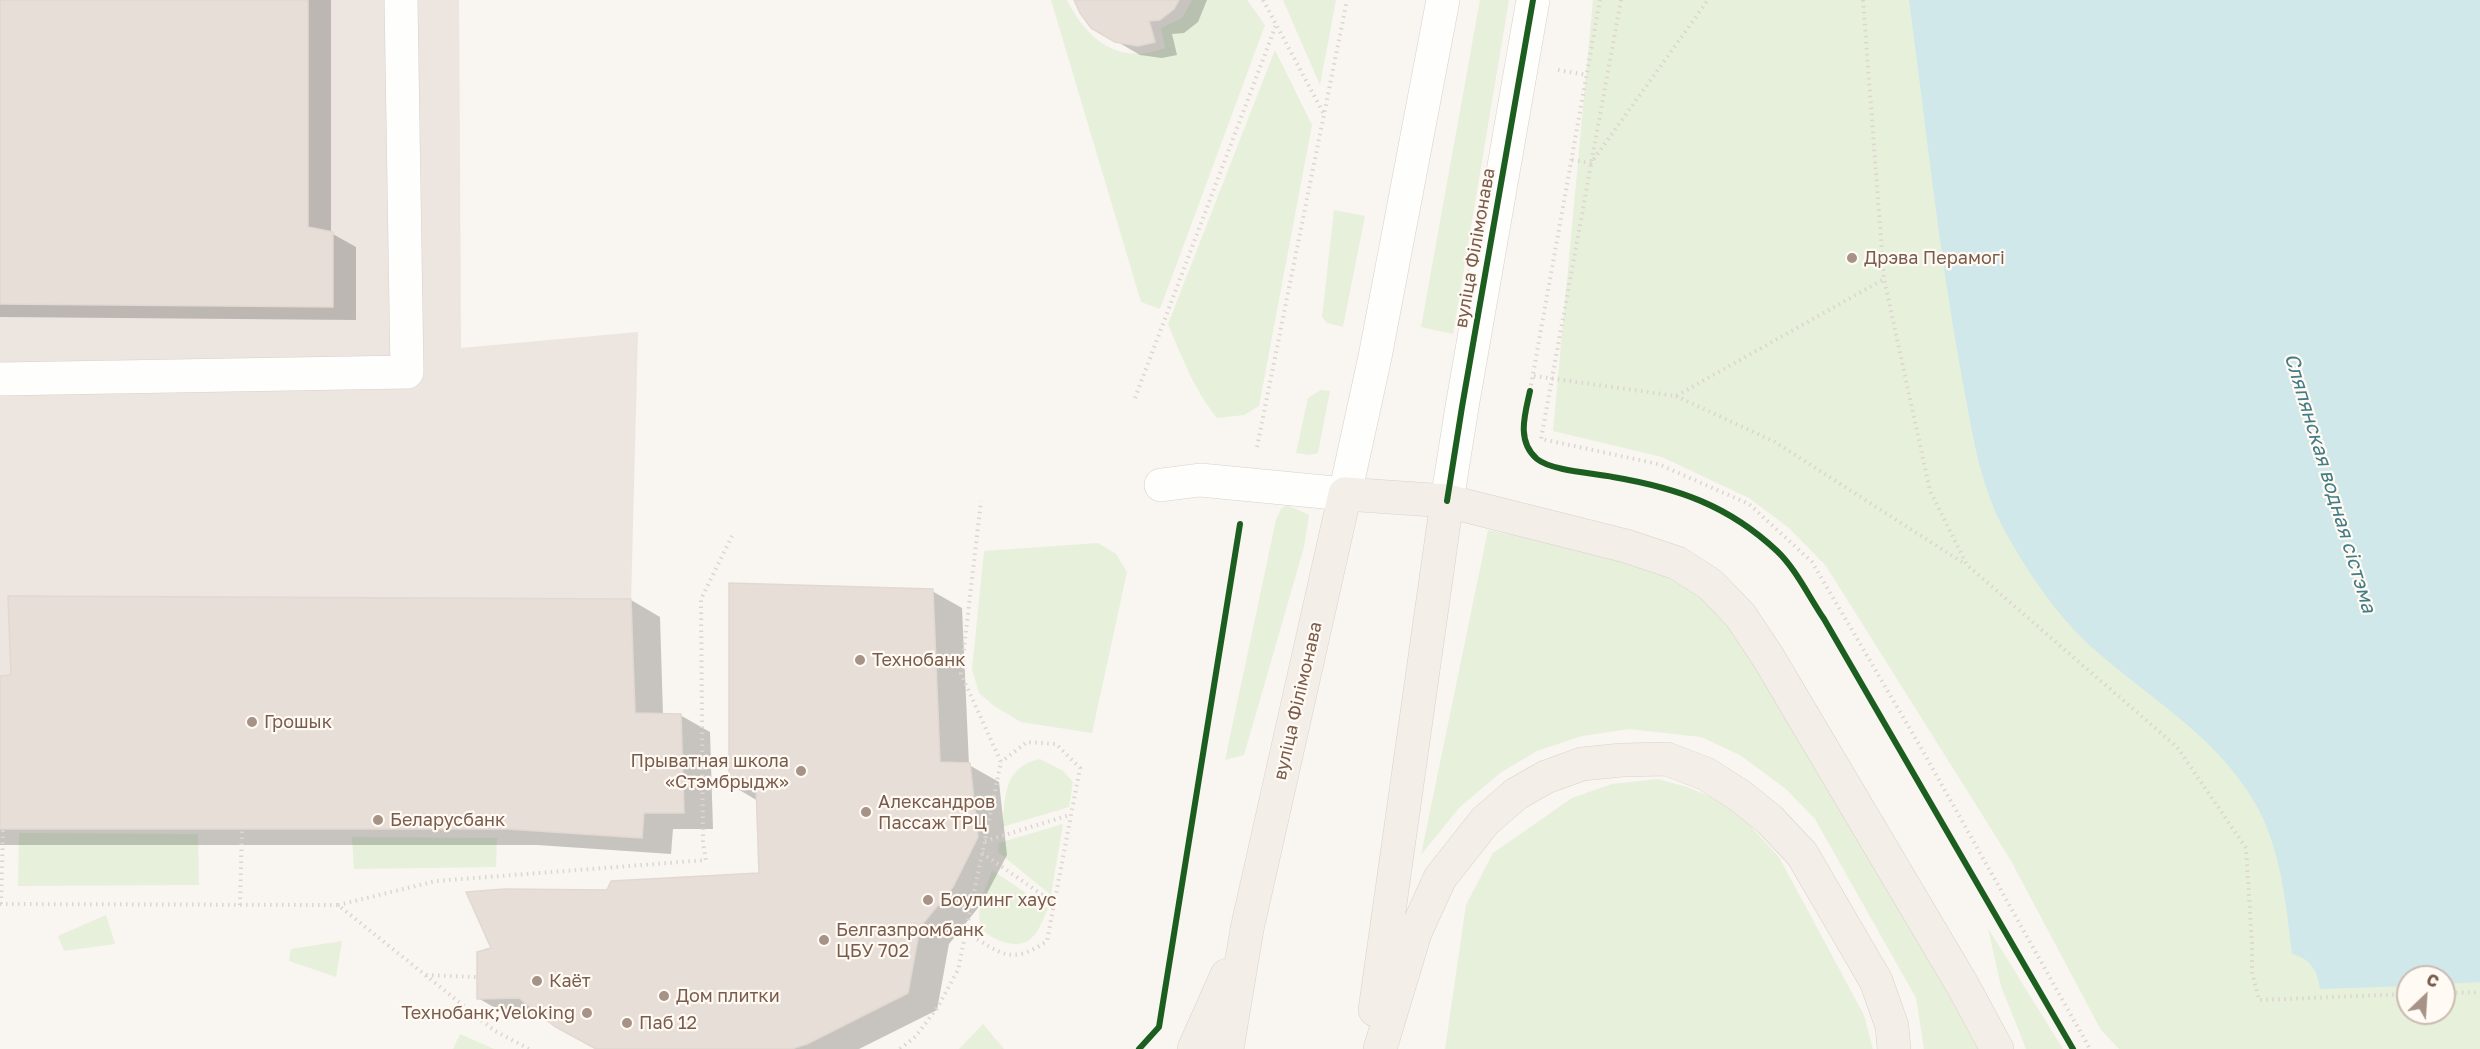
<!DOCTYPE html>
<html>
<head>
<meta charset="utf-8">
<style>
  body { margin:0 }
  #map { position:relative; width:2480px; height:1049px; overflow:hidden; background:#f9f5f0; font-family:"Golos Text",sans-serif }
  canvas { display:block }
  .north { position:absolute; left:2396px; top:965px; width:60px; height:60px; box-sizing:border-box; background:#fffaf3; border:2px solid #cabbb1; border-radius:50%; rotate:25deg; font-size:16px; font-weight:700; line-height:24px; text-align:center; color:#7a5c4d }
  .north::after { content:''; display:block; margin:auto; width:21px; height:27px; background:#a69286; clip-path:polygon(50% 0,100% 100%,50% 72%,0 100%) }
</style>
</head>
<body>
<div id="map">
<canvas width="2480" height="1049"></canvas>
<div class="north">С</div>
</div>
<script>
const ctx = document.querySelector('canvas').getContext('2d');
ctx.lineJoin = 'round';
function fill(path, color) { ctx.fillStyle = color; ctx.fill(path, 'evenodd'); }
function stroke(path, color, width, dash) { ctx.strokeStyle = color; ctx.lineWidth = width; ctx.lineCap = dash ? 'butt' : 'round'; ctx.setLineDash(dash || []); ctx.stroke(path); }
function write(font, color, halo, rows, align = 'center') {
  ctx.font = font + ' "Golos Text",sans-serif'; ctx.lineWidth = 4.5; ctx.setLineDash([]); ctx.textBaseline = 'middle'; ctx.strokeStyle = halo; ctx.fillStyle = color; for (const [text, x, y, turn = 0] of rows) {
    ctx.save(); ctx.translate(x, y); ctx.rotate((+turn || 0) * Math.PI / 180); ctx.textAlign = isNaN(turn) ? turn : align; if (halo) ctx.strokeText(text, 0, 0); ctx.fillText(text, 0, 0); ctx.restore();
  }
}
fill(new Path2D(`
  M0 0H459L461 348 638 332 631 599 9 596 11 675 0 676Z`), '#ede5e0');
fill(new Path2D(`
  M1051 0H1067C1087 40 1119 66 1165 48L1161 28 1182 18 1192 0H1247L1265 25 1160 309 1141 302Z
  M1283 0H1336L1320 85Z
  M1480 0H1509L1453 334 1421 327Z
  M1593 0H2480V1049H2119L2101 1030 2010 859 1826 566 1789 528 1749 498 1662 457 1553 431ZM2408 977H2444V1013H2408Z
  M1275 50 1312 125 1259 406 1244 415 1217 418C1194 390 1182 357 1168 324Z
  M1334 210 1365 216 1343 327 1327 323 1322 317Z
  M1321 390 1330 391 1318 453 1309 455 1296 453 1308 398Z
  M1287 505 1309 515 1304 547 1244 755 1225 760 1276 520 1281 509Z
  M1488 530 1617 556 1663 572 1723 611 1938 974 1978 1049H1924L1916 998 1815 819 1786 789 1740 755 1701 737 1629 729 1582 736 1537 751 1500 773 1459 808 1421 855Z
  M1098 543 1116 554 1127 572 1092 733 1021 722 994 706 979 693 972 669 984 551Z
  M1040 759 1063 771 1073 782 1069 807 1002 827C1006 796 1003 767 1040 759Z
  M1658 779 1687 787 1716 799 1745 820 1779 857 1864 1015 1873 1049H1445L1466 905 1493 853 1572 798 1612 784Z
  M1063 824 1051 895 998 852 999 843Z
  M19 833 198 834 199 885 18 886Z
  M352 837 497 838 496 867 354 869Z
  M992 870 1048 908C1038 933 1030 953 998 940 991 937 984 933 981 925 975 908 987 886 992 870Z
  M106 915 115 944 64 951 58 936Z
  M1988 928 2063 1049H2026L2001 986Z
  M342 941 336 977 289 961 291 949Z
  M983 1024 1004 1049H959Z
  M460 1034 494 1049H453Z`), '#e7f0db');
fill(new Path2D(`
  M1909 0H2480V982L2444 984V977H2408V986L2320 989C2318 971 2311 959 2292 954 2286 903 2281 848 2255 803 2215 733 2143 695 2085 641 2054 611 2027 571 2006 533 1979 485 1972 430 1962 378 1939 253 1926 126 1909 0Z`), '#d0e8ea');
fill(new Path2D(`
  M0 0H331V233L356 247V320L0 317Z
  M1076 0H1207L1198 22 1184 33 1172 34 1177 55 1162 58 1140 55 1116 41Z
  M932 591 962 608 969 765 999 782 1007 855 982 903 949 944 937 1010 859 1049H598L542 1014 507 1015 478 998 494 950 608 892 761 875 758 801 731 785Z
  M631 600 660 617 663 715H680L710 732 713 829H673L671 854 537 845H0V677Z`), '#0003');
const building = new Path2D(`
  M0 0H308V227L333 232V307L0 304Z
  M1074 0H1179L1174 9 1160 20 1149 21 1155 42 1138 46 1115 42 1091 28 1080 13Z
  M729 583 933 589 940 762 970 763 978 837 953 887 920 927 908 993 807 1044 791 1049H596L554 1026 519 998 477 999V952L491 948 466 892 505 889 607 890 611 881 759 873 756 785 729 786Z
  M8 596 631 599 635 713 681 714 684 813H644L642 838 507 829H0V676L11 675Z`);
fill(building, '#e6ded7');
stroke(building, '#e2d8d2', 1.5);
const minor = new Path2D(`
  M0 379 407 372 401 0
  M1161 485 1200 480 1345 494 1375 357 1443 0
  M1447 501 1462 407 1533 0`);
const major = new Path2D(`
  M1375 1010 1447 501
  M1194 1049 1227 975
  M1227 1049 1247 929 1345 494 1447 501 1626 546 1677 563 1710 584 1740 615 1768 657 1963 986 1997 1049
  M1380 1049 1415 933 1440 878 1485 821 1516 794 1546 777 1582 764 1622 760 1667 759 1706 774 1739 795 1769 819 1802 854 1876 981 1892 1026 1894 1049`);
stroke(minor, '#d7d1cb', 34);
stroke(major, '#dad1cc', 34);
stroke(new Path2D(`
  M1263 0 1325 116
  M1621 0 1541 439 1658 464 1749 504 1812 562 1920 746 2090 1049
  M1863 0 1884 279 1930 491 1967 565 2177 747 2246 848 2252 943V972L2259 1000 2408 994
  M1558 70 1587 75
  M1572 160 1591 163 1708 0
  M1534 376 1676 396 1884 279
  M1530 391 1600 0
  M1676 396 1775 442 1965 564
  M1135 398 1276 25
  M1257 447 1347 0
  M985 841 1070 815
  M982 853 1054 903
  M0 904 338 905 495 1031 529 1049
  M1 904 3 829
  M240 905 242 830
  M338 905 436 881 706 860 703 843 701 599 732 536
  M967 933C1001 953 1010 966 1047 941L1080 768 1056 744 1027 742 1001 762
  M426 975 477 977
  M2444 993 2480 992
  M900 1049 916 1036 937 1008 958 970 1001 762 961 674 981 501
  M1139 1049 1159 1027 1240 524`), '#dcd5d0', 4, [1.5, 4.5]);
stroke(minor, '#fefefd', 33);
stroke(major, '#f3eee8', 33);
stroke(new Path2D(`
  M1530 391C1525 414 1516 441 1537 459 1552 471 1593 473 1613 477 1677 488 1728 505 1777 551 1796 569 1809 597 1824 619L2073 1049
  M1447 501 1462 407 1533 0
  M1139 1049 1159 1027 1240 524`), '#1b5e20', 6);
for (const [x, y, r, color] of [
  [1852,258,6,"#a69286"],
  [860,660,6,"#a69286"],
  [252,722,6,"#a69286"],
  [801,771,6,"#a69286"],
  [866,812,6,"#a69286"],
  [378,820,6,"#a69286"],
  [928,900,6,"#a69286"],
  [824,940,6,"#a69286"],
  [537,981,6,"#a69286"],
  [664,996,6,"#a69286"],
  [587,1013,6,"#a69286"],
  [627,1023,6,"#a69286"]
]) { const dot = new Path2D(); dot.arc(x, y, r, 0, 2 * Math.PI); ctx.fillStyle = color; ctx.fill(dot); stroke(dot, '#fffaf3', 2); }
write('18px', '#7a5c4d', '#fffaf3', [
  ["вуліца Філімонава",1475,248,-80],
  ["вуліца Філімонава",1298,701,-77]
]);
write('18px', '#7a5c4d', '#fffaf3', [
  ["Дрэва Перамогі",1864,258],
  ["Технобанк",872,660],
  ["Грошык",264,722],
  ["Прыватная школа",789,761,"right"],
  ["«Стэмбрыдж»",789,782,"right"],
  ["Александров",878,802],
  ["Пассаж ТРЦ",878,823],
  ["Беларусбанк",390,820],
  ["Боулинг хаус",940,900],
  ["Белгазпромбанк",836,930],
  ["ЦБУ 702",836,951],
  ["Каёт",549,981],
  ["Дом плитки",676,996],
  ["Технобанк;Veloking",575,1013,"right"],
  ["Паб 12",639,1023]
], 'left');
write('italic 20px', '#437c86', '#fffaf3', [
  ["Сляпянская водная сістэма",2330,483,73]
]);
</script>
</body>
</html>
